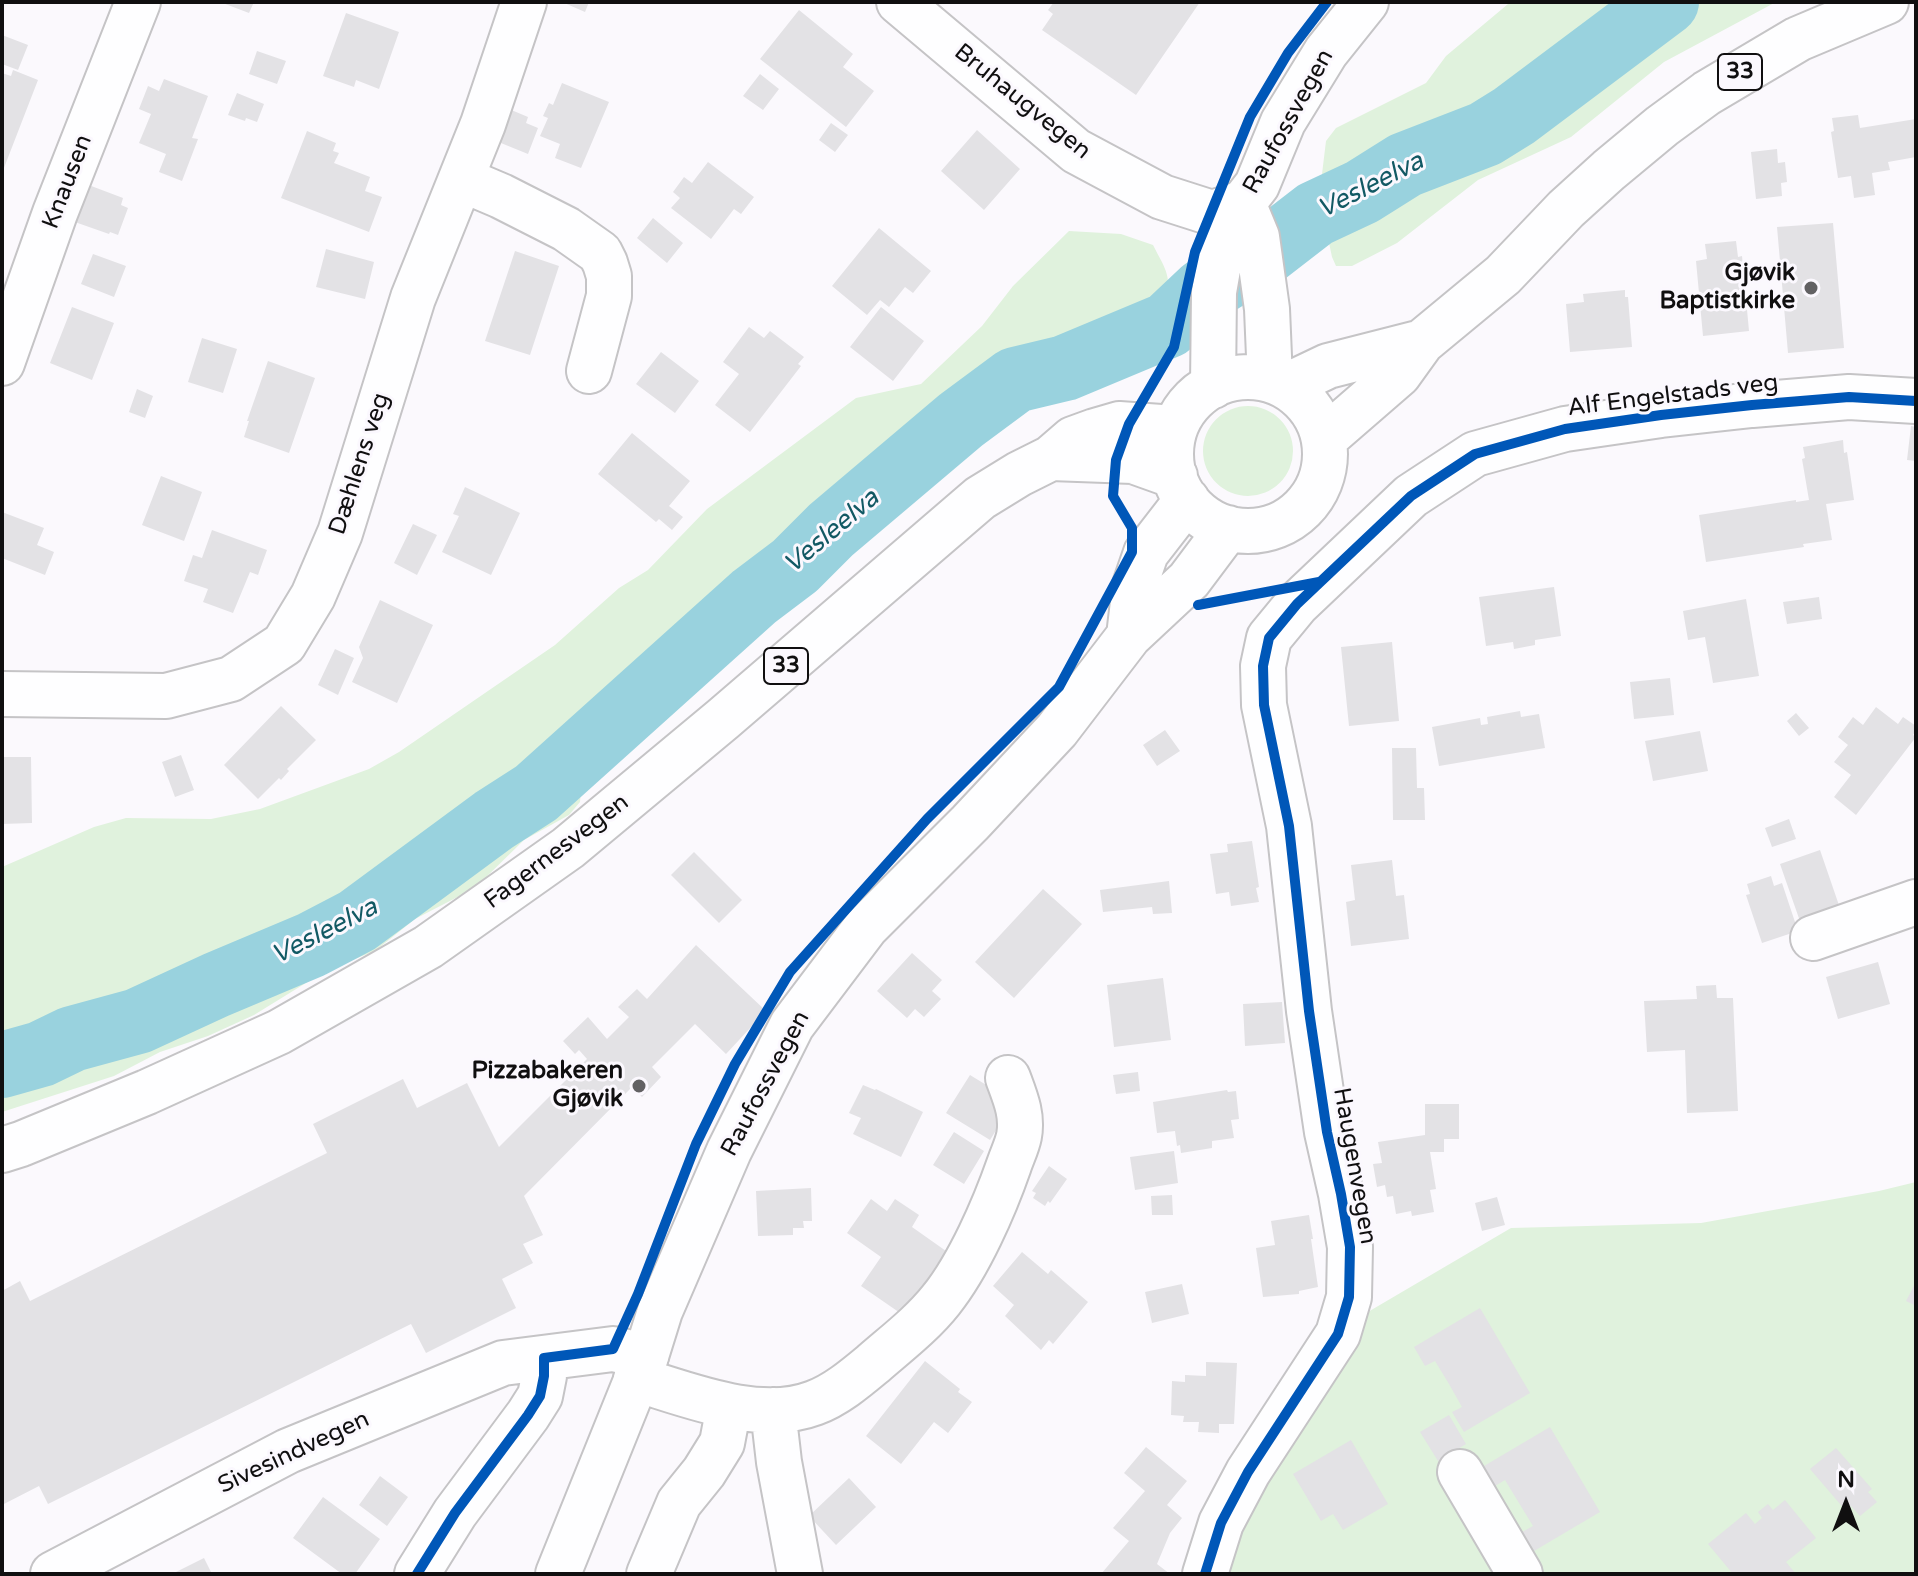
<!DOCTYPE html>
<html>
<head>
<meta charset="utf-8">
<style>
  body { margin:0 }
  #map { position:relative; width:1918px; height:1576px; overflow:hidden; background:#fbf9fd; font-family:"Varela Round",sans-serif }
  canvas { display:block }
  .frame { position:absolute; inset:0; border:4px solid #100f10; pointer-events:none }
  .north { position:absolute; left:1806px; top:1464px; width:80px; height:80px; -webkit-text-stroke:6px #fbf8fe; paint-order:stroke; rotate:0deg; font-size:22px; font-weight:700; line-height:32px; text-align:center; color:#100f10 }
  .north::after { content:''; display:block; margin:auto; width:28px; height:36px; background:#100f10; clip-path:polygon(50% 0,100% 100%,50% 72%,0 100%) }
</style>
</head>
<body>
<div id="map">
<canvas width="1918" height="1576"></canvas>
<div class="frame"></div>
<div class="north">N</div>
</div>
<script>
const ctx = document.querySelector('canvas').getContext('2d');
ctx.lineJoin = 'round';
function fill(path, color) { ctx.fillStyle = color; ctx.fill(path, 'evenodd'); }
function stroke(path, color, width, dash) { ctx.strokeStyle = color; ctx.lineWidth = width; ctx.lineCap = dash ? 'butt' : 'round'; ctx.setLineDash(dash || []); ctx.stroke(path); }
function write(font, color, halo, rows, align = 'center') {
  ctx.font = font + ' "Varela Round",sans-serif'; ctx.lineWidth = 6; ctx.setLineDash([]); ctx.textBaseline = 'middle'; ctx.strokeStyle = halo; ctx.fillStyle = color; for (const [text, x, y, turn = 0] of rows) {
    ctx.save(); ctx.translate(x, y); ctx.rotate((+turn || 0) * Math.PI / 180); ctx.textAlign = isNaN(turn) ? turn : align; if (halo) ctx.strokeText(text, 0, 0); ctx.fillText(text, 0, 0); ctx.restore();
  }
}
fill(new Path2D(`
  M1524 2H1776L1664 62 1571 137 1478 180 1397 243 1352 266H1336L1332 257 1325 224 1322 174 1326 141 1336 128 1426 83 1446 56 1508 4Z
  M1069 231 1121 234 1153 245C1165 269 1175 279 1162 306L1129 315 1066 338 843 494 804 528 749 567 686 626 607 690 592 721 584 753 580 802 569 815 524 840 475 888 415 919 375 951 327 970 254 1015 208 1036 160 1052 114 1076 2 1112V867L94 827 126 818 211 819 260 809 369 769 399 752 555 645 619 588 648 570 707 509 856 398 921 384 982 326 1013 286Z
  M1203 451a45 45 0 1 1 90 0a45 45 0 1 1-90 0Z
  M1916 1182V1574H1209L1327 1336 1511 1228 1701 1223 1879 1191Z`), '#e0f2dd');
stroke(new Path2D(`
  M2 1065 41 1054 72 1039 138 1021 216 985 311 945 357 921 494 820 536 793 754 597 795 566 831 530 961 420 1015 380 1065 368 1168 325 1204 291 1262 255 1315 214 1362 192 1405 165 1485 134 1514 116 1666 2`), '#99d2de', 66);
fill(new Path2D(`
  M220 2H254L249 13Z
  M562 2H589L585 12Z
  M1054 2H1200L1136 95 1042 30 1053 14 1048 10Z
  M799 10 853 54 843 67 874 91 846 127 760 59Z
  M346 13 399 32 379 89 356 80 354 87 323 76Z
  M2 35 28 45 18 70 2 64Z
  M257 51 286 61 277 84 249 74Z
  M13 70 38 80 2 173V73L11 76Z
  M760 74 779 89 763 110 743 96Z
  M164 79 208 96 192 138 198 139 182 181 159 172 166 154 139 143 151 114 139 109 148 86 159 91Z
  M562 83 609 102 581 168 555 158 560 144 540 136 548 118 543 116 549 103 553 105Z
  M237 93 264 104 257 122 246 118 245 121 228 115Z
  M509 109 528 117 526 123 538 128 528 154 496 141Z
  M1858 115 1860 128 1916 119V157L1888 162 1890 170 1872 173 1875 195 1854 198 1851 176 1838 178 1831 132 1834 131 1832 118Z
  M831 123 848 135 835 152 819 140Z
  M977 130 1020 169 984 210 941 171Z
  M307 131 336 143 333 151 339 153 334 163 370 177 365 191 382 197 369 232 281 198Z
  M1777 149 1778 163 1785 162 1787 182 1781 183 1782 196 1756 199 1751 152Z
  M708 162 754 197 741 214 734 209 711 239 671 208 680 198 673 192 684 177 692 183Z
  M86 184 123 198 121 205 128 208 118 235 110 232 109 234 72 221Z
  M653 218 683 243 667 263 637 238Z
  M1833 223 1844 348 1788 353 1777 227Z
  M879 228 931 271 913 293 905 287 889 307 880 300 867 315 832 286Z
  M1736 241 1738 257 1742 256 1749 331 1703 336 1696 261 1707 259 1705 244Z
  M326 249 374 262 365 299 316 287Z
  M515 251 559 266 530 355 485 341Z
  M93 254 126 266 114 297 81 284Z
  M1625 290V297H1628L1632 347 1570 352 1566 304 1584 302 1583 294Z
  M72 307 114 323 92 380 50 363Z
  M881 307 924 341 893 381 850 347Z
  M749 327 764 338 770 331 804 357 798 364 801 366 750 432 715 405 739 374 723 362Z
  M202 338 237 349 223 393 188 382Z
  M661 352 699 381 675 413 636 384Z
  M268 361 315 378 289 453 244 437 249 421H247Z
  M137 389 153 396 145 418 129 412Z
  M1911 426 1916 427V461L1907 460Z
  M632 433 690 481 669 506 683 517 672 530 659 519 656 522 598 474Z
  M1843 440 1844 453 1847 452 1854 500 1826 504 1832 540 1803 544 1804 547 1706 562 1699 515 1796 500V502L1809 500 1802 459 1805 458 1803 447Z
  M161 476 202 492 184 541 142 525Z
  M465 487 520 513 491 575 442 552 459 516 453 514Z
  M2 512 44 528 37 545 54 552 45 575 2 558Z
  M413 524 437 535 417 575 394 563Z
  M212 530 267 550 258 575 250 572 233 613 203 602 208 589 184 581 193 555 202 558Z
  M1554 587 1561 636 1535 640V645L1514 649 1513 642 1486 646 1479 597Z
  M1819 597 1822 619 1787 624 1783 602Z
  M1746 599 1759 676 1713 683 1705 637 1688 640 1683 611Z
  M380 600 433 625 397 703 352 682 363 658 359 647Z
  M1392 642 1399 721 1349 726 1341 647Z
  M335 649 354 658 338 695 318 685Z
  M1670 678 1674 715 1634 719 1630 682Z
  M281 706 316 740 287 769 289 771 281 780 279 778 258 799 224 765Z
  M1876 707 1898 724 1903 717 1916 726V730L1913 735 1916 737 1856 815 1834 797 1851 775 1834 762 1848 745 1838 737 1853 717 1863 725Z
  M1520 711 1521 717 1539 714 1545 748 1439 766 1432 727 1480 718 1481 725 1488 724 1487 717Z
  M1796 713 1809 728 1799 736 1787 721Z
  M1165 730 1180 751 1157 766 1143 745Z
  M1700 731 1708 771 1653 781 1645 741Z
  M1392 748H1416L1417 788H1424L1425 820H1393Z
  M181 755 194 790 175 797 162 762Z
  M2 757H31L32 823 2 824Z
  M1789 819 1796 839 1772 847 1765 828Z
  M1252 841 1259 887 1256 888 1259 902 1231 906 1229 892 1216 894 1210 854 1228 852 1227 844Z
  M1820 850 1842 914 1802 927 1780 864Z
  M694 852 742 900 719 923 671 875Z
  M1392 860 1396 896 1404 895 1409 939 1351 946 1346 902 1355 900 1351 865Z
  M1771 876 1774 886 1782 883 1798 931 1762 943 1746 895 1750 894 1747 884Z
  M1169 881 1172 913 1153 914 1152 907 1103 912 1100 890Z
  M1043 889 1082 924 1014 998 975 962Z
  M696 945 766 1011 726 1054 695 1024 652 1067 661 1077 642 1097 632 1087 524 1196 543 1235 523 1244 533 1263 502 1279 516 1308 426 1353 411 1324 48 1504 39 1486 2 1505V1291L20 1281 30 1301 327 1153 313 1124 403 1079 417 1108 467 1083 499 1147 587 1059 579 1050 575 1054 563 1041 588 1017 607 1039 629 1017 618 1007 637 989 647 999Z
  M912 953 942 980 932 991 941 999 924 1017 915 1009 907 1018 877 991Z
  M1878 962 1890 1004 1838 1019 1826 977Z
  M1163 978 1171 1040 1114 1047 1107 985Z
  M1716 985 1717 998H1733L1738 1111 1687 1113 1685 1050 1647 1052 1644 1001 1697 999 1696 986Z
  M1282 1002 1285 1043 1245 1046 1243 1004Z
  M1138 1072 1140 1091 1116 1094 1113 1075Z
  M970 1075 1001 1094 1010 1108 990 1140 946 1113Z
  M863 1085 875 1090 876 1089 923 1112 901 1157 853 1134 861 1118 849 1113Z
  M1227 1090 1228 1092 1236 1091 1239 1119 1231 1120 1234 1138 1212 1141V1148L1181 1153 1180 1145 1177 1146 1175 1131 1157 1133 1153 1102Z
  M1425 1104H1459V1139H1444V1152H1430L1436 1189 1430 1190 1434 1212 1412 1216 1411 1211 1396 1214 1393 1196 1387 1197 1385 1185 1377 1187 1373 1164 1382 1163 1378 1142 1425 1135Z
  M954 1132 984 1151 964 1184 933 1165Z
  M1174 1151 1178 1183 1135 1190 1130 1157Z
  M1049 1166 1067 1179 1050 1203 1048 1201 1045 1206 1033 1198 1036 1193 1032 1191Z
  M811 1188 812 1221H803L804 1228H793V1235L758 1236 756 1191Z
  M1172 1195 1173 1215H1152L1151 1196Z
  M1497 1197 1505 1225 1482 1231 1475 1203Z
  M871 1199 887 1211 895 1199 919 1215 912 1227 946 1251 903 1315 861 1286 881 1257 847 1233Z
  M1309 1215 1313 1239H1311L1318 1287 1299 1291V1294L1263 1297 1256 1248 1275 1245 1271 1221Z
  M1022 1252 1048 1274 1051 1270 1088 1302 1053 1344 1049 1340 1041 1350 1005 1316 1014 1305 993 1286Z
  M1916 1282V1306L1906 1301Z
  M1182 1284 1189 1314 1152 1323 1145 1292Z
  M1480 1308 1530 1393 1464 1432 1452 1412 1462 1407 1449 1384 1435 1361 1425 1366 1414 1347Z
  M925 1361 960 1389 958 1392 972 1402 948 1433 934 1422 901 1464 866 1436Z
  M1206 1362 1237 1363 1234 1424H1219V1433L1198 1432 1199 1422H1183L1184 1416 1171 1415 1172 1381 1185 1382V1375L1206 1376Z
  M1449 1415 1466 1444 1438 1461 1420 1432Z
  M1550 1427 1600 1512 1534 1551 1522 1532 1533 1526 1505 1480 1495 1486 1484 1466Z
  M1351 1440 1388 1504 1343 1530 1333 1514 1321 1521 1293 1474Z
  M1146 1447 1187 1481 1167 1505 1182 1518 1170 1533 1157 1564 1170 1574H1101L1129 1541 1113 1528 1145 1491 1124 1473Z
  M1836 1448 1872 1489 1868 1492 1877 1502 1860 1516 1851 1506 1846 1511 1810 1469Z
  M380 1476 408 1497 387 1526 359 1505Z
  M849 1478 876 1507 836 1545 809 1516Z
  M323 1497 380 1539 355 1574H342L293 1538Z
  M1785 1500 1816 1538 1786 1562 1796 1574H1733L1708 1544 1746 1513 1755 1524 1762 1518 1758 1512 1768 1504 1773 1510Z
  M204 1558 212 1574H172Z`), '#e3e2e5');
const minor = new Path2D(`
  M899 2 1076 151 1162 197 1212 213 1243 203
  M461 179 501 196 566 229 600 253 605 263 609 276V296L589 371
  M2 363 55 213 138 2
  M2 694 166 696 231 679 284 644 313 596 340 533 413 298 483 124 524 2
  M1813 938 1916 902
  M636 1379C689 1395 759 1424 814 1403 836 1395 856 1378 874 1363 897 1343 922 1324 941 1300 969 1265 994 1208 1009 1165 1012 1156 1017 1146 1019 1136 1023 1115 1015 1097 1008 1078
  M773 1410 779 1462 800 1574
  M1460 1472 1520 1574
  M53 1574 288 1451 503 1363 613 1349 646 1356
  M417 1574 455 1513 528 1415 540 1396 544 1376V1358
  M649 1574 679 1503 704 1472 722 1443 729 1406
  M1205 1574 1221 1523 1248 1472 1338 1334 1349 1297 1350 1247 1341 1194 1327 1132 1309 1011 1289 826 1264 705 1263 666 1269 638 1297 604 1411 496 1475 454 1565 429 1661 415 1752 405 1849 397 1916 401`);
const major = new Path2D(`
  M1243 203 1257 237 1267 309 1270 380
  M1171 454a77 77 0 1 1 154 0a77 77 0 1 1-154 0Z
  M1213 386 1214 292 1224 235 1243 203 1257 185 1283 122 1326 52 1366 2
  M1286 386 1328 366 1422 342
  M1324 439 1399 374 1422 342 1503 275 1566 209 1609 170 1662 126 1707 93 1798 39 1886 2
  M1051 458 1133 461 1175 476
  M1129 636 1135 585 1146 553 1187 500
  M2 1150 21 1144 147 1092 279 1032 428 947 568 848 723 719 980 498 1019 474 1051 458 1073 439 1095 431 1119 424 1175 428
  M558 1574 646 1356 660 1311 729 1151 792 1025 866 927 970 823 1057 730 1129 636 1189 580 1228 528`);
stroke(minor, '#c5c4c6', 48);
stroke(major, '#c5c4c6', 48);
stroke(minor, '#fefeff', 44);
stroke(major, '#fefeff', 44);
stroke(new Path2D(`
  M1198 605 1319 582
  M417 1574 455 1513 528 1415 540 1396 544 1376V1358L613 1349 638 1294 696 1144 735 1064 790 972 927 819 1059 687 1132 552V528L1113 496 1116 460 1129 424 1174 347 1195 252 1250 117 1288 53 1327 2
  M1205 1574 1221 1523 1248 1472 1338 1334 1349 1297 1350 1247 1341 1194 1327 1132 1309 1011 1289 826 1264 705 1263 666 1269 638 1297 604 1411 496 1475 454 1565 429 1661 415 1752 405 1849 397 1916 401`), '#0057b8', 10);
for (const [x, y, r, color] of [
  [1811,288,8,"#626163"],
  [639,1086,8,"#626163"]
]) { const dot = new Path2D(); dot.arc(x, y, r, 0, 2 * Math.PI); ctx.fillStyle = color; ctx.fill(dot); stroke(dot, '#fbf8fe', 3); }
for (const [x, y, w] of [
  [1740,72,44],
  [786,666,44]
]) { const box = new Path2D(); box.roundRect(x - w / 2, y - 18, w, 36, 6); ctx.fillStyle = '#fbf8fe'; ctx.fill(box); stroke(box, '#100f10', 2); }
write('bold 22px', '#100f10', null, [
  ["33",1740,72],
  ["33",786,666]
]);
write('24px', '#100f10', '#fbf8fe', [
  ["Bruhaugvegen",1022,102,39],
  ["Raufossvegen",1289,122,-61],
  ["Knausen",68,182,-69],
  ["Alf Engelstads veg",1673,396,-7],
  ["Dæhlens veg",360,464,-72],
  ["Fagernesvegen",557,852,-37],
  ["Raufossvegen",766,1084,-62],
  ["Haugenvegen",1354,1166,80],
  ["Sivesindvegen",294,1453,-25]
]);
write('bold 24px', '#100f10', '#fbf8fe', [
  ["Gjøvik",1795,274],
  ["Baptistkirke",1795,302],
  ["Pizzabakeren",623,1072],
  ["Gjøvik",623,1100]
], 'right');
write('italic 26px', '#125964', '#fbf8fe', [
  ["Vesleelva",1371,186,-27],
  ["Vesleelva",832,532,-40],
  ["Vesleelva",325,932,-27]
]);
</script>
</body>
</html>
